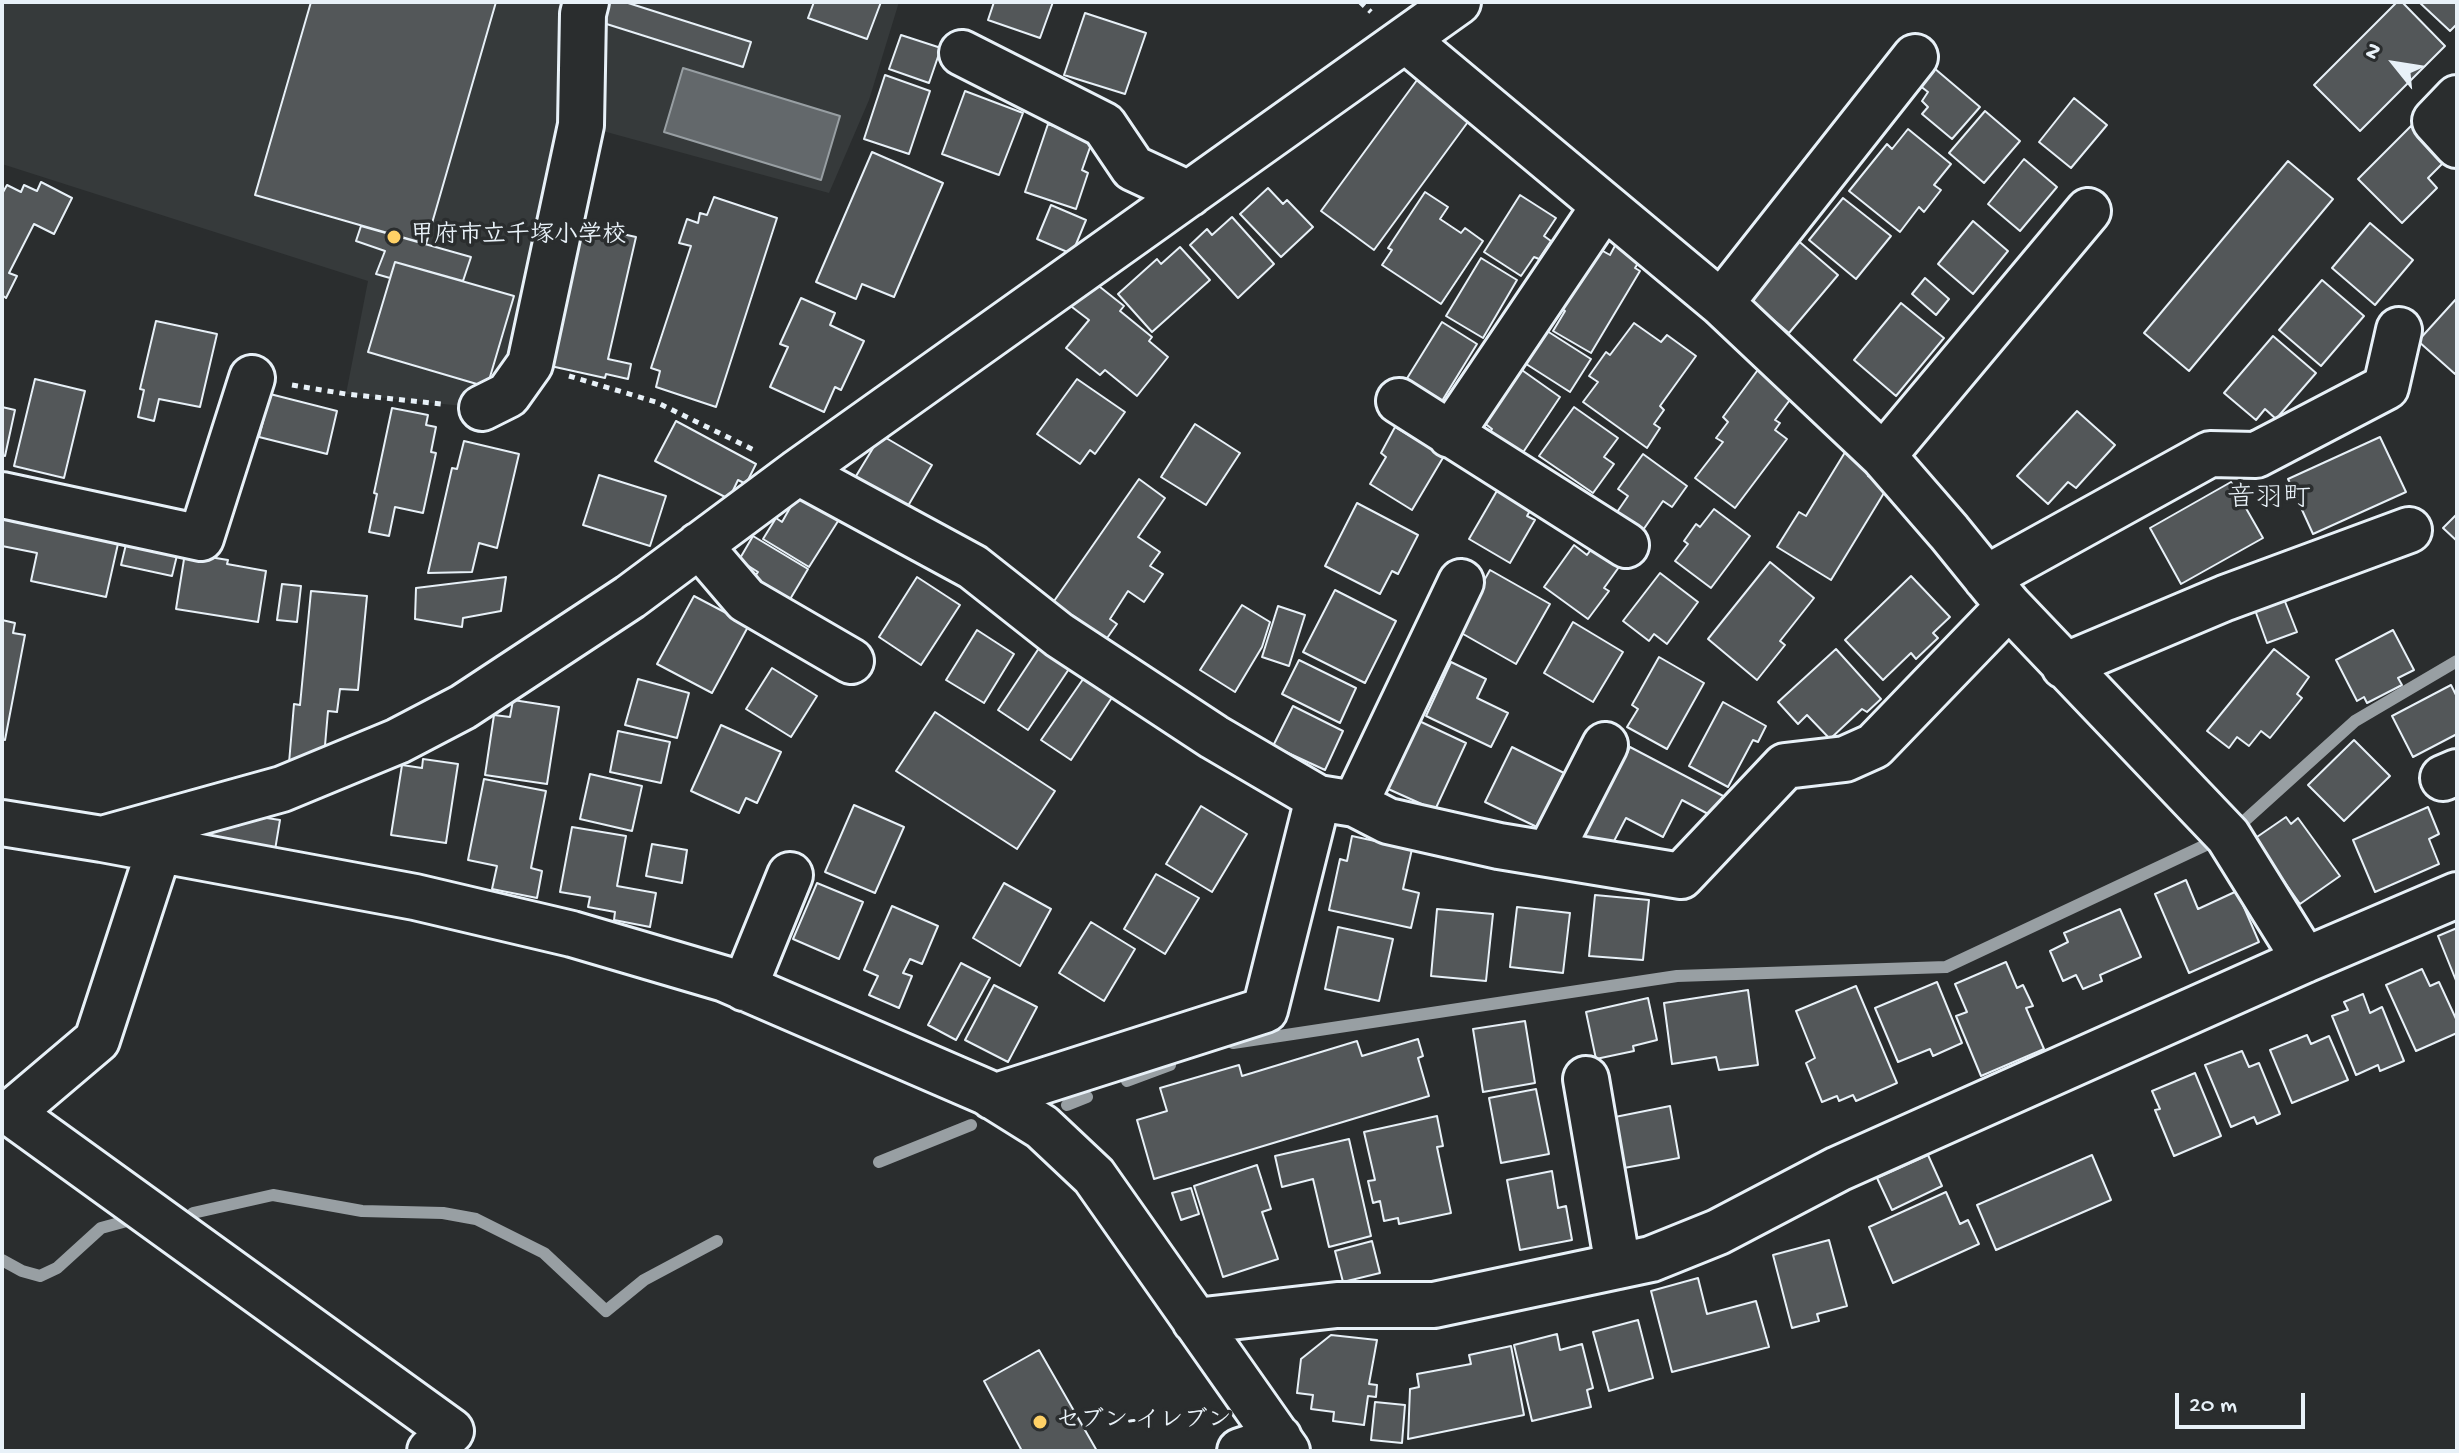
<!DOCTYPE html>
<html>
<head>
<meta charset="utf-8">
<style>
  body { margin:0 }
  #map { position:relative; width:2459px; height:1453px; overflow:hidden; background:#2a2d2e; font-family:"Gochi Hand",sans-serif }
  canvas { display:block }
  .frame { position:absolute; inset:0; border:4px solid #e8f1f8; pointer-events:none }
  .north { position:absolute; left:2355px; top:24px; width:80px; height:80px; -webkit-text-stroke:6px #2a2d2e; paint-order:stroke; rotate:300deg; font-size:22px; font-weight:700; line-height:32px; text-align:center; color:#e8f1f8 }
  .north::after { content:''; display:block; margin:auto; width:28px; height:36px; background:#e8f1f8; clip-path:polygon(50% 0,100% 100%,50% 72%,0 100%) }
  .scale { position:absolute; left:2175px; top:1393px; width:130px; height:36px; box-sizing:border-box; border:4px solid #e8f1f8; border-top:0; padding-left:10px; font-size:24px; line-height:28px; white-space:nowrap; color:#e8f1f8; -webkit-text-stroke:6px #2a2d2e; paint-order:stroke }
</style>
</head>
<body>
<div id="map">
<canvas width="2459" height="1453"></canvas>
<div class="frame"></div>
<div class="north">N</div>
<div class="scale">20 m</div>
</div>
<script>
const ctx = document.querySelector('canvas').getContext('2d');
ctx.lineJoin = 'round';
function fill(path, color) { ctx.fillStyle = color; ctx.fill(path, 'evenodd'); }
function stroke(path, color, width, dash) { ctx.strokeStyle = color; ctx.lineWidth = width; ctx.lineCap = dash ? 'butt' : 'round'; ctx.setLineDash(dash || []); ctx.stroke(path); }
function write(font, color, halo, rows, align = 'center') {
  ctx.font = font + ' "Gochi Hand","Klee One",sans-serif'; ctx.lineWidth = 7; ctx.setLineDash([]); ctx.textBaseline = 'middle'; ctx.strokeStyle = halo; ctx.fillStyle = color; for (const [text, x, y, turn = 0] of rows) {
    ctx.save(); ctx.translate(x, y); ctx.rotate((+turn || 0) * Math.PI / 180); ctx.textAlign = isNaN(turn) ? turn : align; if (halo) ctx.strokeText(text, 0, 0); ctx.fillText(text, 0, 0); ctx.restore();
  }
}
fill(new Path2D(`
  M2 2H899L869 100 829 193 581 125 530 364 482 408 346 394 368 281 2 164Z`), '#363a3b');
const water = new Path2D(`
  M683 68 840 116 821 180 664 132Z`);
fill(water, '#63686b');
stroke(water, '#989fa3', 2);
stroke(new Path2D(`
  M2241 824 2355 721 2457 661
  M1233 1043 1677 976 1946 967 2210 843
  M1127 1081 1170 1065
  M1067 1105 1087 1097
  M879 1162 971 1125
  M193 1213 273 1195 362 1211 443 1213 476 1219 544 1253 606 1311 644 1280 717 1241
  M2 1260 22 1271 40 1276 57 1268 101 1228 134 1219`), '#989fa3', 12);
const building = new Path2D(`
  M311 2H496L426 244 255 195Z
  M604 2H625L751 42 743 67 597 21Z
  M814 2H881L867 39 808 18Z
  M994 2H1053L1040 38 988 20Z
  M2397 2H2402L2445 46 2360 131 2314 85Z
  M2419 2H2457V24L2450 31Z
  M1085 13 1146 33 1125 94 1064 75Z
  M901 35 941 48 929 83 889 69Z
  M1934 68 1980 107 1952 139 1922 114 1928 107 1922 101 1928 92 1919 85Z
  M885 75 930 91 909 154 864 139Z
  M1420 76 1473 115 1374 250 1321 211Z
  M965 91 1023 113 999 175 942 154Z
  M2074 98 2107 125 2071 168 2039 142Z
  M1985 111 2020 141 1984 183 1949 153Z
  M1048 124 1093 139 1082 170 1088 173 1076 209 1025 192Z
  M2411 126 2446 160 2428 178 2437 188 2402 223 2358 179Z
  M1908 129 1951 164 1934 185 1941 190 1924 212 1919 207 1900 232 1849 191 1887 144 1892 149Z
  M872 152 943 183 894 297 862 284 856 299 816 282Z
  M2024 159 2057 187 2020 231 1988 204Z
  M2288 161 2333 199 2189 371 2144 333Z
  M41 182 72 198 54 234 34 224 9 273 17 276 6 298 2 295V194L7 185 21 192 24 185 37 191Z
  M1268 188 1283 204 1287 200 1313 227 1281 257 1240 214Z
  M1425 192 1448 207 1440 219 1461 233 1465 228 1483 241 1441 304 1382 265 1392 250 1388 248Z
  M1520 195 1556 218 1544 236 1551 241 1539 259 1534 257 1521 276 1484 252Z
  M714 197 777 218 716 407 656 387 660 371 651 368 691 246 679 243 687 219 698 223 700 213 707 215Z
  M1843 198 1891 236 1856 279 1809 240Z
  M1051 205 1086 220 1072 254 1037 239Z
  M1232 217 1274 264 1238 298 1190 245 1207 229 1212 235Z
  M1973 221 2008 251 1973 294 1938 264Z
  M2370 223 2413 260 2375 305 2332 268Z
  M577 224 636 237 608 359 631 364 628 379 606 374 605 378 546 365Z
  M361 226 471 257 463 281 395 262 390 278 376 274 385 251 356 241Z
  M1795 238 1838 275 1789 333 1745 296Z
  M1617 242 1642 257 1635 268 1640 271 1591 353 1553 331 1565 311 1559 308 1583 267 1589 270 1601 250 1610 255Z
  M1180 247 1210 280 1152 332 1118 294 1157 259 1161 264Z
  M1481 258 1517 280 1483 338 1446 316Z
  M395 262 514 296 487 387 368 352Z
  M1925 278 1949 299 1936 315 1912 294Z
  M2322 280 2364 316 2321 366 2279 330Z
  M1095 283 1124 306 1120 311 1152 337 1149 341 1168 357 1137 396 1105 370 1100 375 1066 348 1089 320 1068 304Z
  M801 298 835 313 830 325 864 341 841 390 835 387 824 412 770 387 788 347 780 344Z
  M2457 298V371L2455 374 2418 341Z
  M1901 303 1944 338 1896 396 1854 360Z
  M156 321 217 334 200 407 159 399 154 421 138 417 144 390 140 389Z
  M1442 322 1477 344 1442 401 1406 380Z
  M1634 323 1661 342 1667 335 1696 356 1660 406 1664 410 1654 424 1660 428 1647 448 1583 402 1598 382 1589 376 1606 352 1610 355Z
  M1544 329 1591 359 1570 392 1523 362Z
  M2273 336 2316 373 2276 419 2265 409 2256 420 2224 393Z
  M1760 367 1795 393 1775 420 1780 423 1775 430 1787 439 1735 508 1695 478 1723 442 1716 438 1728 422 1723 417Z
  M1519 368 1560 397 1520 457 1488 435 1492 429 1483 422Z
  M35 379 85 391 64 478 14 466Z
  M1077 379 1125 412 1095 454 1090 450 1080 464 1037 434Z
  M270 394 337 411 327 454 259 437Z
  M2 407 15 410 5 456 2 455Z
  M1574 407 1618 438 1604 457 1614 464 1593 493 1539 456Z
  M392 408 428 415 426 425 436 427 431 452 436 453 423 513 395 507 389 536 369 532 377 494 374 493Z
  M2077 411 2115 445 2076 488 2068 482 2048 504 2017 476Z
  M676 421 756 464 746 484 738 480 729 499 655 461Z
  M1195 424 1240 453 1206 505 1161 477Z
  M1395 427 1444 456 1412 510 1370 484 1386 457 1381 453Z
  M881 435 932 465 905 511 853 481Z
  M2380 437 2406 492 2313 534 2288 479Z
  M464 441 519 454 497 548 479 543 472 572 428 573 452 468 457 469Z
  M1847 449 1874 466 1868 476 1887 488 1831 580 1777 547 1799 512 1806 516Z
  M1643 454 1687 486 1672 507 1663 501 1641 533 1615 515 1628 496 1618 489Z
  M599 475 666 496 650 546 583 525Z
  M1139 479 1165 498 1138 537 1160 552 1150 566 1163 574 1144 602 1128 591 1110 619 1117 624 1105 641 1052 604Z
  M2231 482 2263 538 2181 584 2150 528Z
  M1498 489 1531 509 1527 516 1535 520 1510 563 1469 539Z
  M799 492 840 518 809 567 763 539 776 518 782 522Z
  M1357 503 1418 535 1398 574 1392 571 1380 594 1325 566Z
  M2 509 120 535 106 597 31 581 37 553 2 546Z
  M1714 509 1750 536 1711 588 1675 561 1688 544 1684 541 1696 524 1700 527Z
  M2457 514V541L2443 528Z
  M128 536 179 547 172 576 121 565Z
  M753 536 808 569 789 601 753 579 758 572 739 560Z
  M1574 545 1587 555 1592 548 1619 567 1604 588 1609 591 1588 619 1544 587Z
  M185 553 228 560 227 564 266 571 258 622 176 609Z
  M1770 562 1814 598 1780 641 1785 645 1757 680 1708 639Z
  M1490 570 1550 604 1516 664 1456 630Z
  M1660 573 1698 602 1667 644 1654 634 1649 641 1623 621Z
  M1911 576 1950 617 1933 633 1938 638 1916 659 1911 653 1883 680 1845 640Z
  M506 577 501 611 463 618 462 627 415 619 416 588Z
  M917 577 960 605 921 665 879 637Z
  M282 584 301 586 297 622 277 620Z
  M1335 590 1396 621 1365 683 1303 652Z
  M311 591 367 596 358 690 340 689 337 712 328 711 324 757 289 763 294 704 300 705Z
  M694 596 749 625 712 693 657 664Z
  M2284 599 2297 632 2267 643 2255 610Z
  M1242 605 1270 622 1262 647 1235 692 1200 670Z
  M1278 606 1305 615 1289 666 1262 657Z
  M2 620 15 623 13 633 25 635 5 740 2 739Z
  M1573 622 1623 652 1593 702 1544 673Z
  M977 630 1014 654 984 703 946 680Z
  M2393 630 2414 670 2398 678 2402 685 2367 703 2364 697 2357 701 2336 660Z
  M1043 642 1073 663 1028 730 998 710Z
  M1836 649 1881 699 1867 712 1862 709 1830 739 1807 715 1798 724 1778 702Z
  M2274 649 2309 677 2297 694 2302 698 2270 738 2261 731 2249 746 2237 737 2229 748 2207 731Z
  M1659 657 1704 683 1667 749 1627 727 1638 709 1632 705Z
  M1299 660 1356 688 1340 723 1282 694Z
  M1451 662 1486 679 1477 698 1508 713 1491 747 1426 716Z
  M772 668 817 696 791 737 746 709Z
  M1088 672 1117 690 1071 760 1041 740Z
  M638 679 689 693 677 738 625 725Z
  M2451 685 2457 697V734L2413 757 2392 716Z
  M513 700 559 707 547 784 485 775 494 715 510 717Z
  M1723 702 1766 726 1758 742 1753 740 1728 787 1689 766Z
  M1293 706 1343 731 1325 770 1273 746Z
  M935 712 1055 791 1017 849 896 771Z
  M1417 720 1466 743 1435 810 1386 788Z
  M721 725 781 752 757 803 746 798 739 813 691 791Z
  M618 731 670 742 661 783 610 772Z
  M2354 740 2390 776 2344 821 2308 785Z
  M1512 747 1564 773 1537 827 1485 802Z
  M1630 747 1727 798 1710 815 1682 800 1663 837 1626 818 1612 845 1585 843 1582 829 1599 805Z
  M423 759 458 764 446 843 391 835 402 765 422 768Z
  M590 774 642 786 632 831 580 819Z
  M484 779 546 791 531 868 542 871 537 898 492 889 497 866 468 860Z
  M854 805 904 827 875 893 825 872Z
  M1201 806 1247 834 1212 892 1166 864Z
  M2428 807 2439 834 2429 839 2439 864 2375 892 2353 840Z
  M240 814 280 820 274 856 198 844 201 825 217 823 238 826Z
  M2286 817 2291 824 2298 818 2340 876 2300 904 2254 839Z
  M572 827 626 836 617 886 656 893 650 927 614 920 615 912 588 907 590 897 560 892Z
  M1352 836 1412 849 1403 889 1419 893 1411 928 1329 910 1340 859 1347 861Z
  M652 844 687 850 682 883 646 876Z
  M1156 874 1199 898 1165 954 1124 929Z
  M2186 880 2198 909 2237 891 2259 942 2189 973 2155 894Z
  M817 883 863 902 839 959 793 939Z
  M1004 883 1051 909 1020 966 973 938Z
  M1595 895 1649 900 1643 960 1589 956Z
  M892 906 938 926 922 964 910 959 903 973 912 976 899 1008 869 995 878 976 864 970Z
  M1517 907 1570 913 1563 973 1510 967Z
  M1437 909 1493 914 1486 981 1431 976Z
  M2120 909 2141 957 2100 975 2102 981 2083 989 2076 975 2063 981 2050 951 2068 942 2064 933Z
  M1091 922 1135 949 1104 1001 1059 973Z
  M1338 927 1393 939 1379 1001 1325 989Z
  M2457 928V983L2438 936Z
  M2006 962 2017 988 2023 985 2033 1006 2026 1008 2044 1049 1981 1076 1956 1016 1967 1012 1955 984Z
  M961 963 990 978 956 1040 928 1025Z
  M2422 969 2430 986 2439 982 2457 1021V1033L2416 1051 2386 985Z
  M1937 982 1962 1043 1933 1056 1930 1049 1898 1062 1875 1008Z
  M994 985 1037 1007 1008 1062 965 1040Z
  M1856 986 1897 1083 1856 1101 1853 1095 1839 1101 1837 1096 1822 1102 1806 1063 1815 1058 1796 1011Z
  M1748 990 1758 1065 1719 1070 1716 1057 1672 1064 1664 1003Z
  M2363 994 2370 1013 2382 1007 2404 1061 2380 1071 2378 1065 2356 1075 2332 1016 2348 1010 2344 1002Z
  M1648 998 1657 1040 1633 1046 1634 1051 1596 1059 1586 1012Z
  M1525 1021 1535 1083 1483 1092 1473 1029Z
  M2307 1035 2311 1044 2329 1036 2348 1080 2292 1103 2270 1050Z
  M1418 1039 1423 1056 1418 1058 1429 1096 1154 1179 1137 1120 1167 1111 1160 1088 1239 1065 1242 1076 1357 1041 1362 1056Z
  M2242 1051 2249 1067 2259 1063 2280 1114 2257 1124 2254 1117 2231 1127 2205 1065Z
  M2195 1073 2221 1136 2174 1156 2155 1110 2160 1109 2152 1091Z
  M1536 1089 1549 1154 1501 1163 1489 1098Z
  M1670 1106 1679 1158 1624 1168 1615 1117Z
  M1437 1116 1443 1146 1437 1147 1451 1213 1399 1224 1398 1218 1384 1221 1380 1201 1373 1203 1368 1181 1375 1180 1364 1132Z
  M1349 1139 1371 1236 1329 1247 1313 1179 1282 1187 1275 1156Z
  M1928 1155 1942 1186 1892 1210 1877 1178Z
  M2092 1155 2111 1200 1996 1250 1977 1205Z
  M1257 1165 1271 1209 1262 1212 1278 1259 1223 1277 1194 1186Z
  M1552 1171 1558 1208 1566 1206 1572 1240 1520 1250 1507 1180Z
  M1191 1188 1199 1214 1181 1220 1172 1193Z
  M1946 1192 1960 1224 1968 1220 1979 1244 1893 1283 1869 1227Z
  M1829 1240 1847 1306 1817 1314 1819 1321 1792 1328 1773 1255Z
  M1372 1241 1380 1273 1343 1282 1335 1251Z
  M1698 1278 1707 1314 1756 1301 1769 1347 1672 1372 1651 1291Z
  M1638 1320 1653 1378 1609 1391 1593 1332Z
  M1557 1334 1560 1350 1582 1344 1593 1388 1587 1390 1591 1407 1532 1421 1514 1345Z
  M1331 1335 1377 1340 1369 1384 1377 1385 1376 1397 1368 1396 1364 1425 1333 1421 1334 1412 1311 1409 1313 1395 1297 1393 1301 1359Z
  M1511 1346 1524 1415 1408 1439 1410 1389 1419 1387 1417 1374 1471 1364 1469 1355Z
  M1039 1350 1097 1451H1022L984 1381Z
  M1375 1402 1405 1405 1402 1443 1371 1440Z`);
fill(building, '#535759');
stroke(building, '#e8f1f8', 2);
const minor = new Path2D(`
  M1406 40 1721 303 1883 456 1949 532 2009 606 2228 836 2305 960
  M962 53 1104 125 1133 168 1189 194
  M2457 98 2435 121 2457 145
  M1721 303 1915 57
  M1399 401 1626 545
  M482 408 508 395 530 364 581 125 583 14 586 2
  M1450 435 1604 206
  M1883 456 2088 211
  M798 472 973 567 1059 635 1214 737 1318 798 1355 804 1388 821 1499 846 1681 876 1785 766 1845 759 1874 746 2009 606
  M2 495 201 538 252 378
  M699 545 746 600 851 661
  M1986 578 2210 454 2256 455 2386 387 2399 330
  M2064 666 2225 598 2409 530
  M2443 778 2457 772
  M1355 804 1461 582
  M2 823 102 839 415 897 572 934 725 979 986 1092 1042 1127 1094 1176 1287 1451
  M102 839 282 789 398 741 463 707 630 597 798 472 1458 2
  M159 850 97 1040 11 1113 451 1431 430 1451
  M1549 854 1605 745
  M744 988 790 875
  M1586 1079 1618 1266
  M993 1097 1265 1010 1318 798
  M1195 1321 1337 1305H1434L1651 1259 1718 1232 1838 1169 2305 960 2457 895
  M1240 1451 1279 1438`);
stroke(minor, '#e8f1f8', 50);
stroke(new Path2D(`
  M1360 2 1371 12
  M569 376 656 402 756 451
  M292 385 346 394 441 404`), '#e8f1f8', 5, [6, 6]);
stroke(minor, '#2a2d2e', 44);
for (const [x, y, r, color] of [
  [394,237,8,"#ffd166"],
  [1040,1422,8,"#ffd166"]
]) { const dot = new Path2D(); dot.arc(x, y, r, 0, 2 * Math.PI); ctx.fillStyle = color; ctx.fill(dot); stroke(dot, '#2a2d2e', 3); }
write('bold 24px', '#e8f1f8', '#2a2d2e', [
  ["甲府市立千塚小学校",410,237],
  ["セブン-イレブン",1056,1422]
], 'left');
write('28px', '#e8f1f8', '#2a2d2e', [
  ["音羽町",2269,501]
]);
</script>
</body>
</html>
